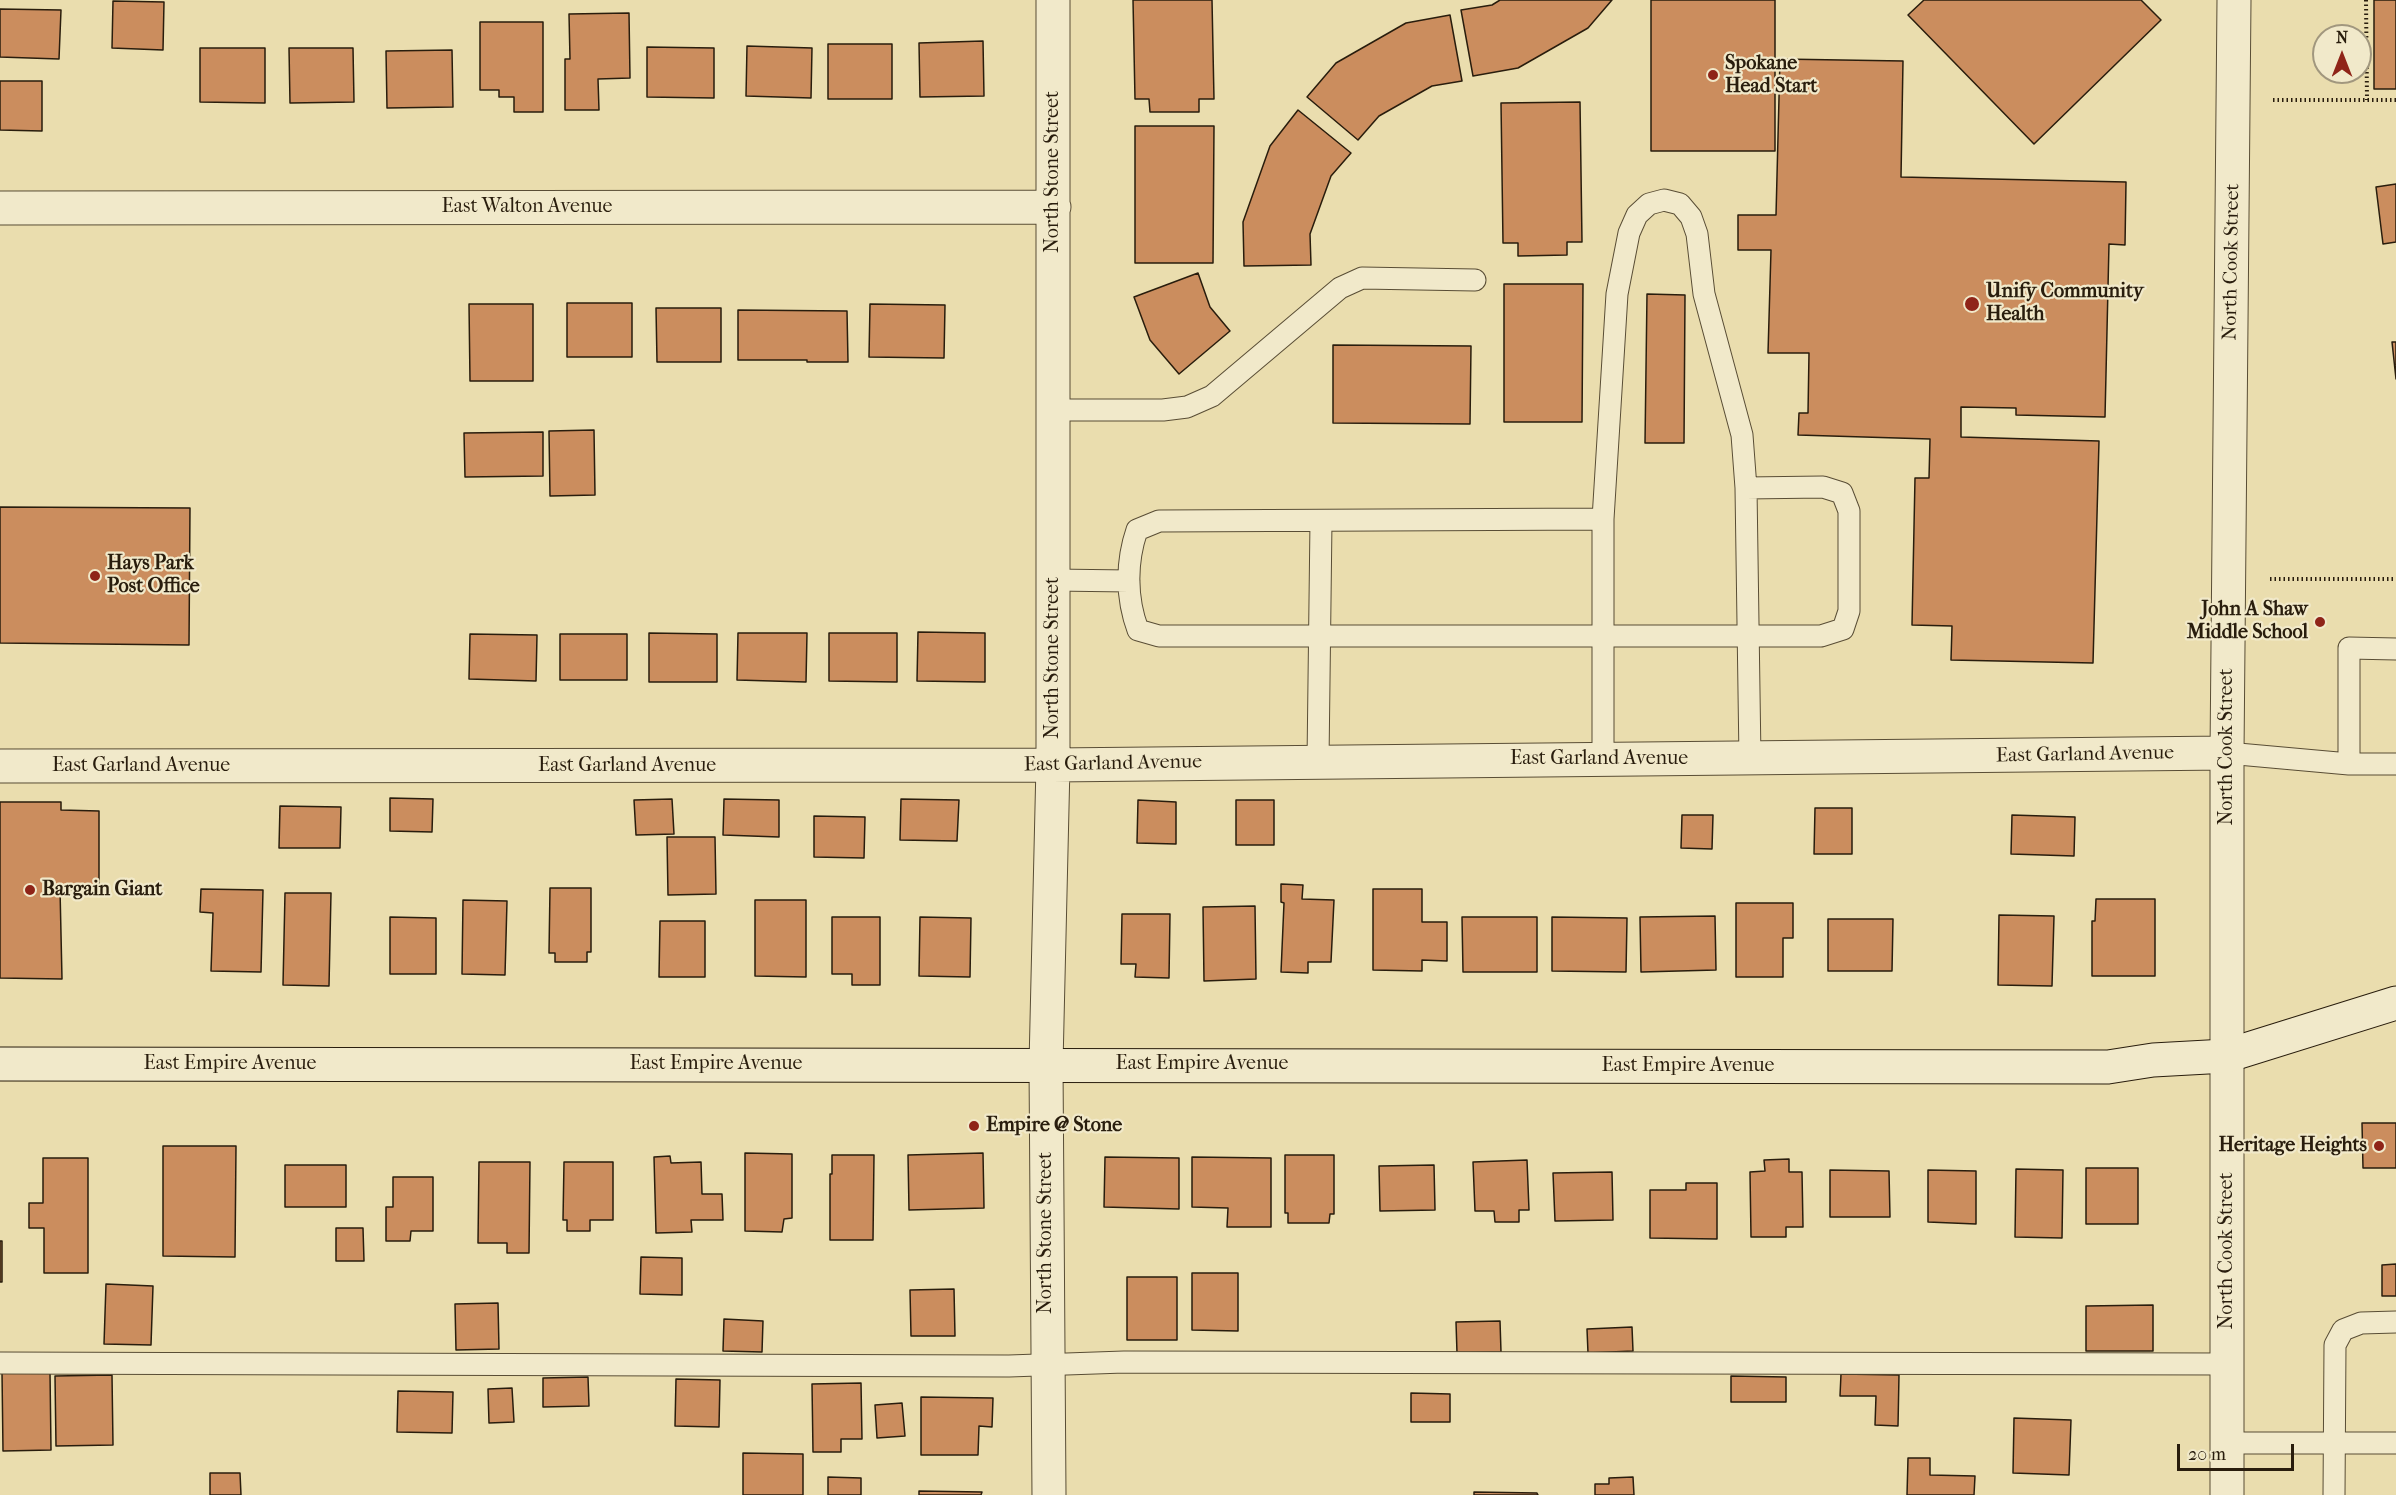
<!DOCTYPE html>
<html>
<head>
<meta charset="utf-8">
<style>
  body { margin:0 }
  #map { position:relative; width:2396px; height:1495px; overflow:hidden; background:#eaddae; font-family:"IM FELL French Canon",serif }
  canvas { display:block }
  .north { position:absolute; left:2312px; top:24px; width:60px; height:60px; box-sizing:border-box; background:#f1e9ca; border:2px solid #a1977e; border-radius:50%; rotate:0deg; font-size:16px; font-weight:700; line-height:24px; text-align:center; color:#291d0d }
  .north::after { content:''; display:block; margin:auto; width:21px; height:27px; background:#8f2418; clip-path:polygon(50% 0,100% 100%,50% 72%,0 100%) }
  .scale { position:absolute; left:2177px; top:1444px; width:117px; height:27px; box-sizing:border-box; border:3px solid #291d0d; border-top:0; padding-left:8px; font-size:18px; line-height:21px; white-space:nowrap; color:#291d0d; -webkit-text-stroke:4px #f1e9ca; paint-order:stroke }
</style>
</head>
<body>
<div id="map">
<canvas width="2396" height="1495"></canvas>
<div class="north">N</div>
<div class="scale">20 m</div>
</div>
<script>
const ctx = document.querySelector('canvas').getContext('2d');
ctx.lineJoin = 'round';
function fill(path, color) { ctx.fillStyle = color; ctx.fill(path, 'evenodd'); }
function stroke(path, color, width, dash) { ctx.strokeStyle = color; ctx.lineWidth = width; ctx.lineCap = dash ? 'butt' : 'round'; ctx.setLineDash(dash || []); ctx.stroke(path); }
function write(font, color, halo, rows, align = 'center') {
  ctx.font = font + ' "IM FELL French Canon",serif'; ctx.lineWidth = 4.5; ctx.setLineDash([]); ctx.textBaseline = 'middle'; ctx.strokeStyle = halo; ctx.fillStyle = color; for (const [text, x, y, turn = 0] of rows) {
    ctx.save(); ctx.translate(x, y); ctx.rotate((+turn || 0) * Math.PI / 180); ctx.textAlign = isNaN(turn) ? turn : align; if (halo) ctx.strokeText(text, 0, 0); ctx.fillText(text, 0, 0); ctx.restore();
  }
}
const building = new Path2D(`
  M1133 0H1212L1214 99H1199V112H1150L1149 99H1135Z
  M1500 0H1612L1588 28 1518 68 1473 76 1461 10 1492 5Z
  M1651 0H1775V151H1651Z
  M1924 0H2141L2161 20 2034 144 1908 15Z
  M2374 0H2396V89H2374Z
  M113 1 164 2 163 50 112 48Z
  M0 9 61 10 59 59 0 57Z
  M629 13 630 78 598 79 599 110H565V59H570L569 14Z
  M1450 15 1462 81 1432 86 1379 116 1358 140 1307 97 1336 63 1406 23Z
  M480 22H543V112H514V97H499V90H480Z
  M983 41 984 96 920 97 919 43Z
  M828 44H892V99H828Z
  M747 46 812 48 811 98 746 96Z
  M647 47 714 48V98L647 97Z
  M200 48H265V103L200 102Z
  M289 48H353L354 102 290 103Z
  M452 50 453 107 387 108 386 51Z
  M1780 59 1903 61 1901 177 2126 182 2125 245 2109 244 2105 417 2016 415V408L1961 407V437L2099 441 2093 663 1951 660 1952 626 1912 625 1915 478H1929L1930 439 1798 435 1799 413H1808L1809 353H1768L1771 250H1738V215H1776Z
  M0 81H42V131L0 130Z
  M1580 102 1582 242H1567V255L1518 256V243H1503L1501 103Z
  M1298 110 1351 153 1331 176 1310 234 1311 265 1244 266 1243 222 1270 146Z
  M1135 126H1214L1213 263H1135Z
  M2396 184V242L2383 244 2376 187Z
  M1198 273 1210 307 1230 331 1179 374 1150 340 1134 297Z
  M1504 284H1583L1582 422H1504Z
  M1647 294 1685 295 1684 443H1645Z
  M567 303H632V357H567Z
  M469 304H533V381H470Z
  M870 304 945 305 944 358 869 357Z
  M656 308H721V362H657Z
  M738 310 847 311 848 362H807V360H738Z
  M2392 342H2396V379Z
  M1333 345 1471 346 1470 424 1333 423Z
  M594 430 595 495 550 496 549 431Z
  M543 432V476L465 477 464 433Z
  M0 507 190 508 189 645 0 643Z
  M918 632 985 633V682L917 681Z
  M649 633 717 634V682H649Z
  M738 633H807L806 682 737 680Z
  M829 633H897V682L829 681Z
  M470 634 537 635 536 681 469 679Z
  M560 634H627V680H560Z
  M390 798 433 799 432 832 390 831Z
  M672 799 674 834 636 835 634 800Z
  M724 799 779 800V837L723 835Z
  M901 799 959 800 957 841 900 840Z
  M1138 800 1176 802V844L1137 843Z
  M1236 800H1274V845H1236Z
  M0 802H61V810L99 811V891L60 889 62 979 0 978Z
  M280 806 341 807 340 848H279Z
  M1815 808H1852V854H1814Z
  M1682 815H1713L1712 849 1681 848Z
  M2012 815 2075 817 2074 856 2011 854Z
  M814 816 865 817 864 858 814 857Z
  M667 837H715L716 894 668 895Z
  M1281 884 1303 885 1302 899 1334 900 1331 962H1308V973L1281 972 1284 903 1281 902Z
  M550 888H591V952H587V962H555V953H549Z
  M201 889 263 890 261 972 211 971 213 913 200 912Z
  M1373 889H1422V922H1447V961L1422 960V971L1373 970Z
  M285 893H331L329 986 283 985Z
  M2096 899H2155V976H2092V921H2095Z
  M463 900 507 901 505 975 462 974Z
  M755 900H806V977L755 976Z
  M1736 903H1793V938H1783V977H1736Z
  M1255 906 1256 979 1204 981 1203 907Z
  M1122 914H1170L1169 978 1135 977 1136 964H1121Z
  M1999 915 2054 916 2052 986 1998 985Z
  M1715 916 1716 970 1641 972 1640 917Z
  M390 917 436 918V974H390Z
  M832 917H880V985H852V974H832Z
  M920 917 971 918 970 977 919 976Z
  M1462 917H1537V972H1463Z
  M1552 917 1627 918 1626 972 1552 971Z
  M1828 919H1893L1892 971H1828Z
  M660 921H705V977H659Z
  M2362 1123H2396V1168H2363Z
  M163 1146H236L235 1257 163 1256Z
  M745 1153 792 1154V1218L784 1219 782 1232 745 1231Z
  M983 1153 984 1208 909 1210 908 1155Z
  M832 1155H874L873 1240H830V1174H832Z
  M1285 1155H1334V1214H1330L1329 1223H1288V1213H1285Z
  M670 1156 671 1163 701 1162 702 1194H722L723 1220H691L692 1232 656 1233 654 1157Z
  M1105 1157 1179 1158V1209L1104 1207Z
  M1192 1157 1271 1158V1227H1227L1228 1208 1192 1207Z
  M43 1158H88V1273H44V1228H29V1203H43Z
  M1789 1159V1172H1802L1803 1227H1786V1237H1751L1750 1172 1765 1171 1764 1160Z
  M1527 1160 1529 1210H1519V1222H1495L1494 1211H1475L1473 1162Z
  M479 1162H530L529 1253H507V1243H478Z
  M564 1162H613V1220H590V1231H567V1220H563Z
  M285 1165H346V1207H285Z
  M1434 1165 1435 1210 1380 1211 1379 1166Z
  M2086 1168H2138V1224H2086Z
  M2016 1169 2063 1170 2062 1238 2015 1237Z
  M1830 1170 1889 1171 1890 1217H1830Z
  M1928 1170 1976 1171V1224L1928 1222Z
  M1612 1172 1613 1220 1555 1221 1553 1173Z
  M393 1177H433V1231H411L410 1241H386V1207H393Z
  M1686 1183H1717V1239L1650 1238V1190H1686Z
  M336 1228H363L364 1261H336Z
  M0 1241H2V1282H0Z
  M641 1257 682 1258V1295L640 1294Z
  M2396 1264V1296H2382V1265Z
  M1192 1273H1238V1331L1192 1330Z
  M1127 1277H1177V1340H1127Z
  M106 1284 153 1286 151 1345 104 1344Z
  M954 1289 955 1336H911L910 1290Z
  M498 1303 499 1349 456 1350 455 1304Z
  M2153 1305V1351H2086V1306Z
  M724 1319 763 1321 762 1352 723 1351Z
  M1500 1321 1501 1352 1457 1353 1456 1322Z
  M1632 1327 1633 1351 1588 1353 1587 1329Z
  M2 1372H50L51 1450 3 1451Z
  M1841 1374 1899 1375 1898 1426 1875 1425 1876 1396H1840Z
  M112 1375 113 1445 56 1446 55 1376Z
  M1731 1376 1786 1377V1402H1731Z
  M588 1377 589 1406 543 1407V1378Z
  M676 1379 720 1380 719 1427 675 1426Z
  M861 1383 862 1439H841V1452H813L812 1384Z
  M512 1388 514 1422 489 1423 488 1389Z
  M398 1391 453 1392 452 1433 397 1432Z
  M1411 1393 1450 1394V1422H1411Z
  M921 1397 993 1398 992 1427 979 1426 978 1455H921Z
  M902 1403 905 1436 877 1438 875 1405Z
  M2014 1418 2071 1420 2069 1475 2013 1473Z
  M743 1453 803 1454V1495H743Z
  M1908 1458H1930V1475L1975 1476 1974 1495H1907Z
  M210 1473H240L241 1495H210Z
  M828 1477 861 1478V1495H828Z
  M1633 1477 1634 1495H1595V1484H1609V1478Z
  M919 1491 982 1492 981 1495H919Z
  M1474 1492 1537 1493 1538 1495H1474Z`);
fill(building, '#cb8d5e');
stroke(building, '#291d0d', 1.5);
const lane = new Path2D(`
  M1052 410H1163L1187 407 1212 396 1340 288 1362 278 1475 280
  M1603 519 1617 294 1629 233 1637 215 1649 204 1664 200 1680 204 1691 217 1697 234 1704 294 1742 435 1746 488
  M1053 580 1129 581
  M2227 753 2349 764H2396
  M1603 759V519L1159 521 1137 530C1126 562 1126 598 1138 630L1159 636H1821L1843 629 1849 611V511L1842 493 1823 487 1746 488 1750 759
  M1318 761 1321 521
  M2349 764V648L2396 649
  M0 1363 1009 1366 1124 1362 2228 1364
  M2227 1443H2396
  M2334 1495 2335 1345 2343 1330 2361 1323 2396 1322`);
const street = new Path2D(`
  M0 208 1054 207
  M0 766 1053 765 2227 753
  M1049 1495 1046 1064 1053 765V0
  M2227 1495V753L2234 0`);
const secondary = new Path2D(`
  M0 1064 2108 1067 2153 1060 2226 1056 2396 1003`);
stroke(lane, '#594d35', 23);
stroke(street, '#594d35', 35);
stroke(secondary, '#291d0d', 35);
stroke(new Path2D(`
  M2366 0 2367 100
  M2273 100H2396
  M2270 579H2396`), '#291d0d', 4, [1.5, 3]);
stroke(lane, '#f1e9ca', 21);
stroke(street, '#f1e9ca', 33);
stroke(secondary, '#f1e9ca', 33);
for (const [x, y, r, color] of [
  [1713,75,6,"#8f2418"],
  [1972,304,8,"#8f2418"],
  [95,576,6,"#8f2418"],
  [2320,622,6,"#8f2418"],
  [30,890,6,"#8f2418"],
  [974,1126,6,"#8f2418"],
  [2379,1146,6,"#8f2418"]
]) { const dot = new Path2D(); dot.arc(x, y, r, 0, 2 * Math.PI); ctx.fillStyle = color; ctx.fill(dot); stroke(dot, '#f1e9ca', 2); }
write('bold 20px', '#291d0d', '#f1e9ca', [
  ["Spokane",1725,64],
  ["Head Start",1725,87],
  ["Unify Community",1986,292],
  ["Health",1986,315],
  ["Hays Park",107,564],
  ["Post Office",107,587],
  ["John A Shaw",2308,610,"right"],
  ["Middle School",2308,633,"right"],
  ["Bargain Giant",42,890],
  ["Empire @ Stone",986,1126],
  ["Heritage Heights",2367,1146,"right"]
], 'left');
write('20px', '#291d0d', '#f1e9ca', [
  ["North Stone Street",1053,172,-90],
  ["East Walton Avenue",527,207],
  ["North Cook Street",2232,262,-89],
  ["North Stone Street",1053,658,-90],
  ["North Cook Street",2227,747,-90],
  ["East Garland Avenue",2085,755,-1],
  ["East Garland Avenue",1599,759],
  ["East Garland Avenue",1113,764,-1],
  ["East Garland Avenue",141,766],
  ["East Garland Avenue",627,766],
  ["East Empire Avenue",230,1064],
  ["East Empire Avenue",716,1064],
  ["East Empire Avenue",1202,1064],
  ["East Empire Avenue",1688,1066],
  ["North Stone Street",1046,1233,-90],
  ["North Cook Street",2227,1251,-90]
]);
</script>
</body>
</html>
